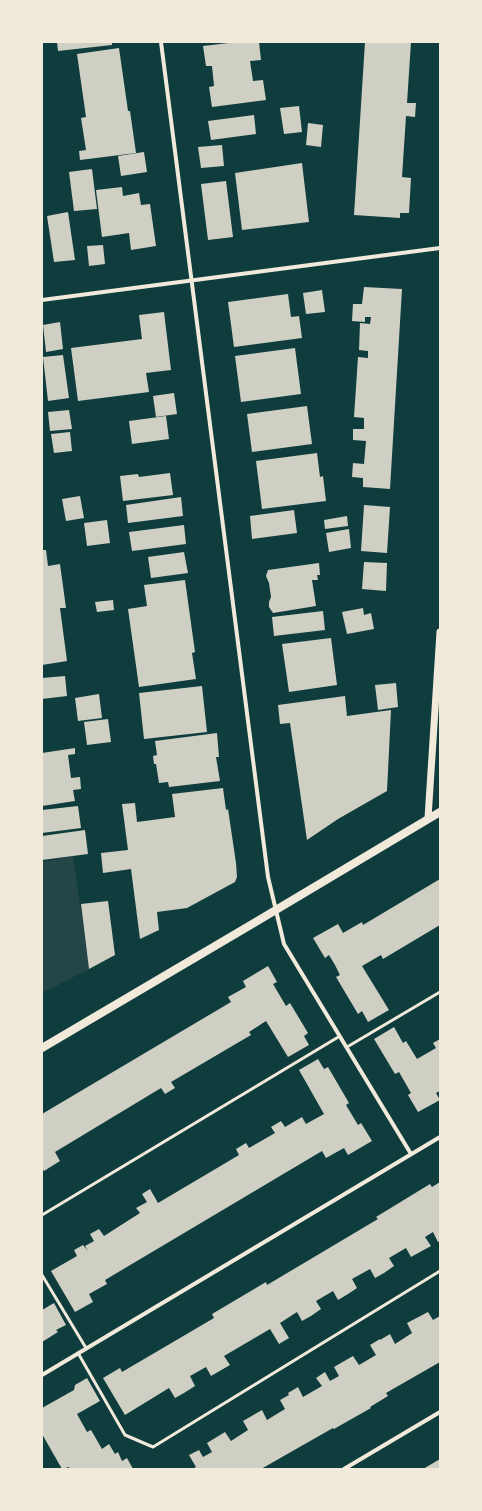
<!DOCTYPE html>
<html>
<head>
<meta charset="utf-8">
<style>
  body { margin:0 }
  #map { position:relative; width:482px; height:1511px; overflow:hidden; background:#0f3d3e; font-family:Jost,sans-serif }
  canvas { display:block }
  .frame { position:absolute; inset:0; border:43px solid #f1e9da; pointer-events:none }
</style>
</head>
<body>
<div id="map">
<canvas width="482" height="1511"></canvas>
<div class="frame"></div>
</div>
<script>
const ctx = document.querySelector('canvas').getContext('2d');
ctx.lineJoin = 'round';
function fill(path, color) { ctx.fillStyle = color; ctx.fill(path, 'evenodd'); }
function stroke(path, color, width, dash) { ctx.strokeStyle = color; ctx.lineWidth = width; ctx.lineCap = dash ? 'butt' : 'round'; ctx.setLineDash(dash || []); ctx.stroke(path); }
fill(new Path2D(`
  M73 856 89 969 42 993V862Z`), '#244646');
fill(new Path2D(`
  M57 42H112V45L58 51Z
  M237 42H259L261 60 250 61 253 81 263 80 266 100 212 107 209 87 214 86 212 66H206L203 46Z
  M365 42H411L407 103H416L415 117 406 116 402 177 411 178 409 213H400V218L354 215Z
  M119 48 128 111H130L136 153 80 160 79 151 86 150 81 118 86 117 77 54Z
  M299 106 302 132 284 134 280 108Z
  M254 115 256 134 211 140 208 121Z
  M308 123 323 125 321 147 306 145Z
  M222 145 224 166 201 168 198 147Z
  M144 152 147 172 121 176 118 156Z
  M302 163 309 222 242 230 235 173Z
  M92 169 97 209 74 211 69 172Z
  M226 181 233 237 208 240 201 184Z
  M122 187 123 196 139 193 141 205 150 204 156 246 131 250 129 233 102 237 96 190Z
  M68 212 75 260 54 262 47 216Z
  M103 245 105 264 89 266 87 246Z
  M364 287 402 289 390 489 363 487V478L352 477 353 463 364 464 366 441 353 440V429H364V418L354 417 358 357 368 358V351L359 350 360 323 370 324 371 317H365V322L352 321 353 304H362Z
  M322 290 325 312 306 314 303 293Z
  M288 294 291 317 299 316 302 338 234 347 228 302Z
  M164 312 171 370 146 373 149 392 78 401 71 348 142 339 139 315Z
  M60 322 63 349 46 352 43 325Z
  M295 348 301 394 241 402 235 356Z
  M63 355 69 398 48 401 43 357Z
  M174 393 177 414 156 417 153 396Z
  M307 406 312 444 252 452 247 414Z
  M69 410 72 429 50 431 48 412Z
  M166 416 169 439 132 444 129 421Z
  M70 432 72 451 54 453 51 434Z
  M317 453 320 477 323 476 326 501 262 509 256 461Z
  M170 473 173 495 123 501 120 476 138 474 139 477Z
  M80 496 84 518 66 521 62 499Z
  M181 497 183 516 128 523 126 505Z
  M364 505 390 507 387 553 361 551Z
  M294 510 297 533 252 539 250 516Z
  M347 516 348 526 325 529 324 520Z
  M107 520 110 543 87 546 84 523Z
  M184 525 186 544 132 551 129 532Z
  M349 529 351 548 329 552 326 533Z
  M42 550H46L48 566 60 564 66 608H60L67 661 42 665Z
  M184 552 188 573 151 578 148 557Z
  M364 562 387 563 386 591 362 589Z
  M319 563 320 575H317L318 580H312L316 606 273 613 269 607V602L271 597 269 583 266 576 268 570Z
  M185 580 195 652 192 653 196 679 139 687 128 609 147 606 144 585Z
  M113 600 114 610 97 612 95 602Z
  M363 608 364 615 371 613 374 629 347 634 342 612Z
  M323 611 325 630 274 636 272 617Z
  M331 638 337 685 289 692 282 644Z
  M65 676 67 696 42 699V678Z
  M396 683 398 707 378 710 375 685Z
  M202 686 207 732 144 739 139 693Z
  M99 694 102 718 78 721 75 698Z
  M345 696 347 716 391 710 387 791 338 819 307 840 290 723 280 724 278 705Z
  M108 719 111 742 87 745 84 722Z
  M217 733 219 757H216L220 781 169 787 168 782 159 783 156 764H154L153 756 157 755 155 741Z
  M75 748V754L68 755 71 778 80 777 81 789 73 790 75 801 42 806V753Z
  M223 788 226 810 228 809 236 863 237 877 235 882 187 908 157 912 159 930 140 939 131 869 103 873 101 853 128 850 122 804 135 803 137 822 175 817 172 794Z
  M78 806 81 828 42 833V810Z
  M85 830 88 854 42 860V836Z
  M440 879V925L383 959 381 955 362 966 389 1010 368 1022 362 1011 358 1014 336 977 340 975 335 965 329 955 325 958 313 938 338 924 343 933 362 922 363 925Z
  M108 901 115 955 89 969 81 904Z
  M268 966 277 982 273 984 286 1006 290 1003 308 1033 304 1036 309 1045 288 1057 266 1021 249 1032 251 1035 171 1082 175 1088 165 1094 161 1088 55 1152 60 1161 44 1171 42 1168V1114L231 1002 228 997 246 987 243 981Z
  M394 1027 403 1043 406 1041 417 1059 436 1048 433 1043 440 1039V1091L436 1093 440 1100 418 1112 408 1095 411 1093 399 1072 395 1074 374 1039Z
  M318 1059 324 1069 328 1067 349 1103 346 1105 358 1125 361 1123 372 1141 348 1155 344 1148 326 1158 322 1151 105 1280 107 1284 89 1294 93 1302 75 1312 51 1271 77 1256 74 1250 83 1245 88 1251 85 1246 94 1241 90 1234 99 1229 104 1236 140 1213 136 1208 147 1202 142 1194 150 1189 158 1203 239 1155 236 1149 246 1143 249 1148 275 1133 271 1127 281 1121 285 1127 302 1117 306 1124 324 1114 299 1070Z
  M440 1182V1241L438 1242 433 1232 425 1237 431 1246 411 1257 406 1248 389 1258 394 1266 384 1273 375 1278 370 1269 352 1279 357 1288 348 1294 338 1300 333 1291 316 1301 321 1309 311 1316 302 1321 297 1312 280 1323 289 1338 279 1344 270 1329 224 1356 230 1365 211 1376 206 1367 190 1376 195 1386 184 1393 175 1398 169 1388 125 1415 103 1378 120 1368 122 1372 214 1318 212 1314 266 1282 267 1285 378 1219 376 1217 430 1184 432 1187Z
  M54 1303 66 1325 56 1330 58 1332 42 1342V1310Z
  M428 1312 433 1320 440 1316V1362L386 1393 388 1396 370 1407 371 1408 334 1429 333 1428 261 1469H192L196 1467 189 1455 199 1450 203 1457 212 1452 207 1443 225 1432 231 1441 248 1430 243 1421 262 1410 267 1420 285 1409 280 1400 289 1395 288 1393 298 1387 303 1397 322 1386 316 1378 325 1372 330 1381 339 1376 334 1367 353 1356 359 1365 376 1355 370 1345 380 1339V1340L390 1334 395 1344 412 1333 407 1323Z
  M87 1378 100 1401 77 1414 87 1432 91 1430 102 1449 109 1444 115 1454 118 1452 122 1461 127 1458 133 1469H70L69 1467 62 1469 42 1434V1408L74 1390 75 1385Z
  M440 1459V1469H423Z`), '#cfcfc3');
stroke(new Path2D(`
  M347 1047 440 992
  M42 1215 340 1036
  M42 1275 86 1348
  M78 1353 125 1435 153 1447 440 1271`), '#f1e9da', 3);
stroke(new Path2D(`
  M161 42 268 877 284 944 411 1154
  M42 300 440 248
  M42 1375 440 1137
  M344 1469 440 1412`), '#f1e9da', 4);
stroke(new Path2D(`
  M428 818 440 632`), '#f1e9da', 7);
stroke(new Path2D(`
  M42 1048 254 923 440 812`), '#f1e9da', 8);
</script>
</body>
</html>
